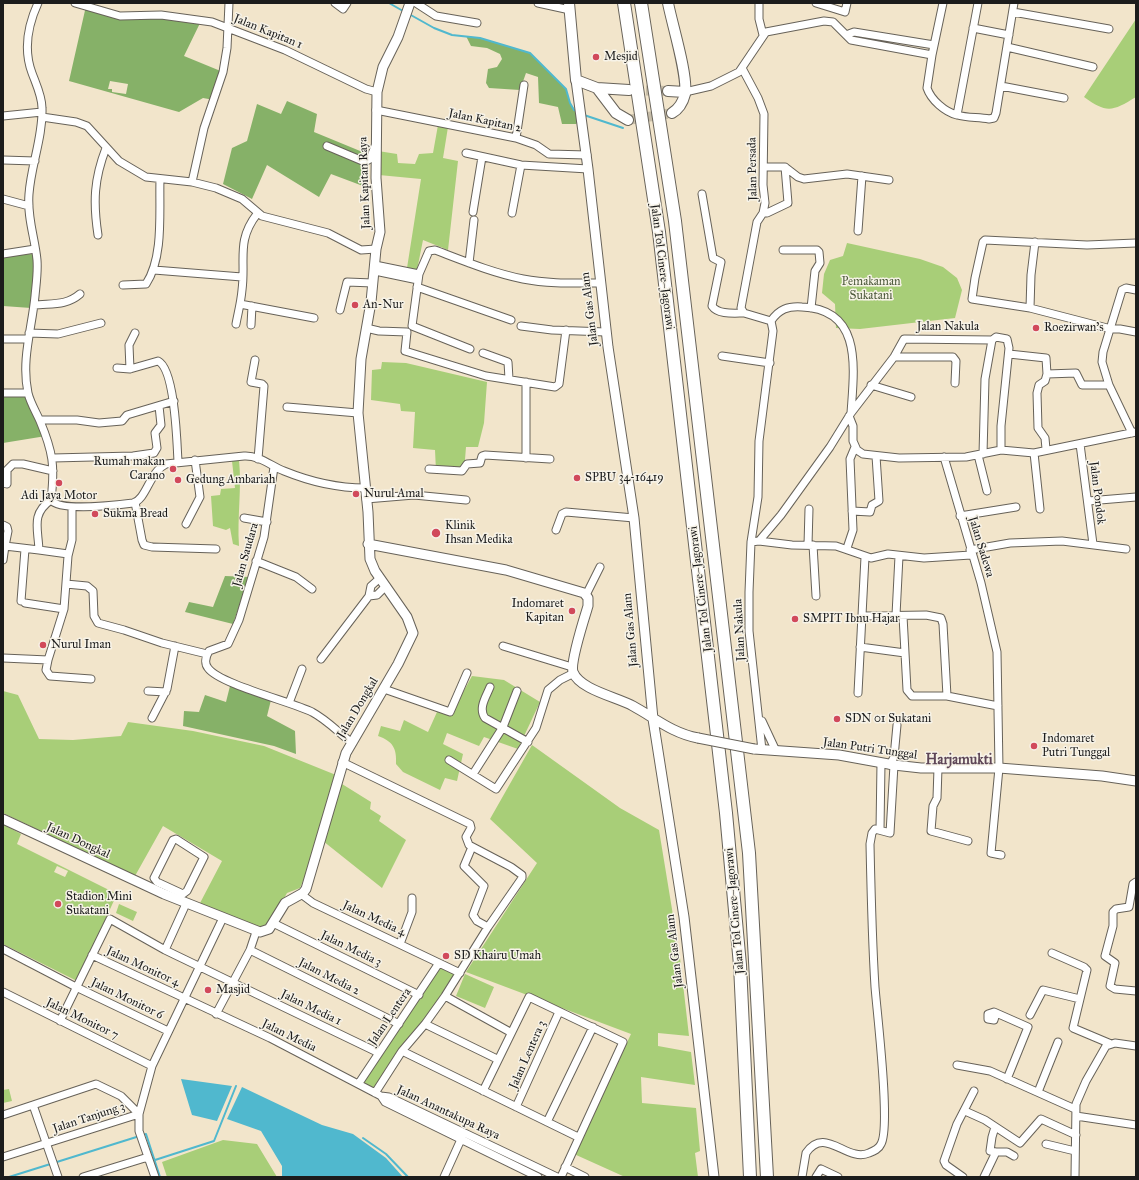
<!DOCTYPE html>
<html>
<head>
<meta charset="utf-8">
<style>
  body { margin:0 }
  #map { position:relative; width:1139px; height:1180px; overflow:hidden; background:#f2e5cb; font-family:"IM FELL Great Primer",serif }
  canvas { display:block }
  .frame { position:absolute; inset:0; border:4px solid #1c1c1c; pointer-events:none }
</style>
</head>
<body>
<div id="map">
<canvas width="1139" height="1180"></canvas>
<div class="frame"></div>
</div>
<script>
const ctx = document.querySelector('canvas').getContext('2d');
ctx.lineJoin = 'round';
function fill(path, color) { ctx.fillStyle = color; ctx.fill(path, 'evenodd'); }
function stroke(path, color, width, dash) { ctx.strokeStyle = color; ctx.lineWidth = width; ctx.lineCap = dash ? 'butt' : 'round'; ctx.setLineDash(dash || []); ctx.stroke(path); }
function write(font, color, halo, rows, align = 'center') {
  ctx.font = font + ' "IM FELL Great Primer",serif'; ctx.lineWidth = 3; ctx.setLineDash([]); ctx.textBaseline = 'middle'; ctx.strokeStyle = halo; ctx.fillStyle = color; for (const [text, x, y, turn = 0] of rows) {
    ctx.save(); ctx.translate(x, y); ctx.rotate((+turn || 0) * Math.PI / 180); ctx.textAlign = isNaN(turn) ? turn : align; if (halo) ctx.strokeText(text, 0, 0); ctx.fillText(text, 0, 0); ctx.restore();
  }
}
fill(new Path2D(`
  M1136 19V97C1113 111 1107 114 1084 97Z
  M438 125 448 127 443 158 458 161 448 250 423 240 417 270 407 268 421 179 379 175 378 151 397 154 398 163 415 164 419 154 433 153Z
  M847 243 920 259 943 267 957 278 962 290 955 318 860 329 836 328 835 304 822 293 824 274 830 260 843 256Z
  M382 362 406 363 487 382 484 423 478 447H466L464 472 436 471 435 450 413 448 415 412 401 411 400 404 371 400 372 370 381 369Z
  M239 460C242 489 237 517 239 546L233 544 230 528 226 530 213 526 211 496 220 495 221 489 235 488 232 461Z
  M472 676 504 680 540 702 518 749 484 737 479 746 447 733 443 744 463 754 457 781 445 778 440 790 403 772 396 764C397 749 393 741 378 736L381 726 400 731 404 720 428 732 437 712 451 714Z
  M3 691 18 695 39 739 73 740 121 736 128 722 193 731 264 746 336 775 312 859 300 888 287 893 269 925 261 929 199 905 222 861 163 826 135 876 3 813Z
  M532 745 620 808 659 830 680 958 689 1036 658 1033V1046L691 1052 695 1085 641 1077 642 1103 696 1108 700 1151 695 1153 698 1177H625L574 1154 631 1034 466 972 537 863 490 819Z
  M342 784 371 802 370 809 381 816 379 821 406 840 382 888 323 841Z
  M3 824 21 834 17 844 117 894 77 981 3 944ZM57 866 68 871 65 877 54 872Z
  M119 904 137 912 133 921 116 913Z
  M439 963 460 973 375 1093 359 1083Z
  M465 974 494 987 485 1008 456 996Z
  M9 1089 12 1101 3 1103V1090Z
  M223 1140 257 1144 277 1177H167L162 1162Z`), '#a8ce78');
fill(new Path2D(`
  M86 6 101 11 202 19 184 56 223 72 214 100 203 98 179 112 69 81ZM110 81 128 84 126 94 112 92V89H108Z
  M466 36 480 38 530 53 566 89 570 103 581 119 576 124H562L558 107 539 103 538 77 526 73 520 90 489 88 486 83 488 69 497 67 502 59 500 54 487 48 471 46Z
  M287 101 317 114 314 132 365 153 363 186 331 174 319 197 267 165 252 199 223 184 232 148 247 141 257 104 281 114Z
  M35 254 31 308 3 306V255Z
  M3 393H28L46 436 3 443Z
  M225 576 249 577 233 624 185 612 189 602 213 607Z
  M230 686 271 700 267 716 295 731 296 754 274 746 183 726 184 711 199 712 205 695 226 702Z`), '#86b168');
fill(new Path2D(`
  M181 1079 232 1086 217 1121 192 1115Z
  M242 1087 322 1125 353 1134 386 1158 403 1177H282V1166L261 1131 227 1119Z`), '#50b8ce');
stroke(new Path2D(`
  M389 3 403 11
  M409 14 434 28 452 35 480 38 530 53 566 89 570 103 574 110 577 111
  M584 115 623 128
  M363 1138 386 1154 408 1177
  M155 1160 214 1141 236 1086
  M9 1177 146 1134 160 1177`), '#50b8ce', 2);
stroke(new Path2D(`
  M631 90 668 91
  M628 120 672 113`), '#c7bda8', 10, [10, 5]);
const minor = new Path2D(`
  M38 3C28 25 23 49 32 73 36 84 42 96 42 108 43 137 31 165 29 194 27 218 35 238 37 260 38 272 36 285 35 296 32 328 21 360 28 393 30 402 36 412 40 421 53 452 55 466 51 500
  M75 3 120 16 161 15 212 22 285 50 366 89 377 92
  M335 3 343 9 347 3
  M416 3 436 16 477 23
  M538 3 570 10
  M759 3V19L763 35
  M816 3 845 12 847 3
  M943 3 932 55 927 88C931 100 945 112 957 115 967 118 979 117 989 119L994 118 996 113 1014 3
  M1013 12 1109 29
  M973 28 1009 35
  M846 35 854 32 934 45
  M1007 47 1093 67
  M742 68 758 98 764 114 763 185 765 203 763 213 757 222 741 308 744 313 771 321
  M1001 86 1064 98
  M685 92 711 86 739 72 766 32 824 21 833 22 851 40 932 55
  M376 110 516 138 536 145 549 154 587 155
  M957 115 978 3
  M3 116 42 112
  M42 117 76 122 87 126 119 161 146 177 192 182 216 188 242 199 262 216 328 233 361 250 376 249
  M516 138 524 85
  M327 146 365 162 370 159 375 146
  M466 153 521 165 588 169
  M3 160 35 161
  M764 167H785L798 177 804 179 847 174 889 180
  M192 182 204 128 223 72 227 48 229 3
  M702 194 713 258 721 262 712 306C718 315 735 313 744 313
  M3 199 29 206
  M473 212 482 157
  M512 213 521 165
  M763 213H767L788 203 785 167
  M858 231 862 176
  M98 235C93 202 94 179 106 148
  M1136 243 1087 245 985 240 983 242 975 278 972 299 1030 308 1111 329H1120L1136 332
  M783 250H817L819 252 820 263 815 271 811 308
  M3 254 35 249
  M469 263 474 220
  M375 265 419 274
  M154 270 242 277
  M375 271 418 280
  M123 285 146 284C164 257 159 211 160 179
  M417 287 511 320
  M240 304 314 318
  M34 305C52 303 66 306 80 294
  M1030 308 1031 275 1035 242
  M340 310 347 282 373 283
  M771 321C779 309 788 306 802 307 863 309 854 369 851 413
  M236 324C238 313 241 302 242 290 246 260 236 241 257 214
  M251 325 252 306
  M521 326 552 330 606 332
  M366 328 379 331 407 332 405 351 486 376 555 387 559 384 566 330
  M29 333 58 334 101 323
  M3 339H27
  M470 349 412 326 419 274 429 251 435 250C464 261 493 273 523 279 549 284 574 283 600 283
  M483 353 508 362 509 379
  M1009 354 1046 358 1047 374 1045 381 1039 385 1037 393 1038 428 1045 438 1046 449
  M722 356 770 363
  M894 357H953L956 361 955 383
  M255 360 251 382 262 384 264 386 258 459
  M117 368 130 369 158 361C175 369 177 443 178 462
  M130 369 129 345 135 333
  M1047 374 1076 373 1082 385H1109
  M871 385 911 397
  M3 393H28
  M287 407 358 413
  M849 416 853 426V441L857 450 863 454 899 458 966 457 1001 450 1034 453 1136 432
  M40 420H77L99 423 122 421 127 415 174 401
  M1132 433 1109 385 1102 362 1103 352 1122 290 1126 288 1136 290
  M1080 444 1093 544
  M1034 453 1040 509
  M983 454 985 379 992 340
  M978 455 987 491
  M944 457 981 583 997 652 999 768 991 853 1001 855
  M53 458 133 456 154 453 157 448 155 433 161 425 159 406
  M526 458V382
  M274 467 264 537 239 620 228 644 209 651C206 656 204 663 208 668 219 684 292 702 312 712 327 720 338 732 351 742
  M429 469 462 471 467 464 480 463 482 456 485 455 550 459
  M3 483 7 484V470L13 464H23L53 471
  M366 499 414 495 466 500
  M51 500C60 512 117 505 133 503 147 499 149 472 166 464L244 456C259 455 271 466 284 471 311 482 336 488 365 488
  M51 500C31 514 38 528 39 550L68 554
  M1088 501 1136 497
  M135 502 142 540 144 545 152 547 216 549
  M852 511 870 512 872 505 879 501 876 456
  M960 516 1016 507
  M244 518 267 522
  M186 524 200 497 195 460
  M3 525 7 527 8 531 5 546 39 550
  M556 530 562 514 566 512 634 518
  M759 541 792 545 836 546 871 558 888 554 924 558 971 555
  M751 542 759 541 781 515 830 447 851 413 894 357 904 339 992 340 996 337 1007 339 1009 348 1001 426V450
  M808 545 809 509
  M813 545 816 596
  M847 548 853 530 850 459 855 447
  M970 550 1010 543 1062 541 1126 549
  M3 560 5 546
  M256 561 296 577 312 589
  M66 584 87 586 93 591 94 616 98 623 124 630 162 643 207 654
  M586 595 600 567
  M369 596 377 595 386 586
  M21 601 25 549
  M25 603 64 609
  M896 615 899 556
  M862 616 926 615 941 618 943 624 947 696
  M903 616 905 653
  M503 646 572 667
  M860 647 905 653 907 690 912 696H947L998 706
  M3 658 48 660 64 609 68 556 72 540V507
  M321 659 369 596 371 586 380 578
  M48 660 46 670 50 676 91 679
  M490 687C486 697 478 708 485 718L528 742
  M384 689 450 712 467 673
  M148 691 166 692
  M858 693 865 557
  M289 703 302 669
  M152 718 167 689 175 646
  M762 721 776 751
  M762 750 749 631V592L751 542 758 497 759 441 773 331 771 321
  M449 760 496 789 536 728 548 690 560 680 574 673
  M342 762 470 824 471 828 466 837 469 845 511 867 522 875V878L488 927 445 996 425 1024 402 1051 375 1093
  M890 765 894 757 897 725
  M938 768 937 798 933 806 931 831 968 841
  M473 774 503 727 517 691
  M880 830 881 763
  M176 839 204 857 187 891 183 894 157 882 154 878 173 840Z
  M472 847 464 866 484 886 473 915 477 921 488 927
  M1136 882 1133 884 1129 907 1116 909 1113 912V926L1105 956 1115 963 1110 986 1115 989 1136 991
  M301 894 313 903 460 973
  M273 923 419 995
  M400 944 412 912V898
  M3 949 76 987 168 1031
  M165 950 185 906
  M250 950 399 1024
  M1052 953 1084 967 1087 970 1073 1028 1111 1044
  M92 955 270 1038 381 1096 385 1102 538 1177
  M3 992 152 1066
  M445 996 510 1032
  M996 1013 994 1020 988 1019V1014L994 1012 1028 1027 1007 1079
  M216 1014 250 950 255 935
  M1030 1015 1043 990 1080 999
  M60 1021 110 919 165 950 379 1053
  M425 1024 497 1059
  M402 1051 578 1137
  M957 1065 990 1071 1075 1109
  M359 1083 439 963
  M483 1091 529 997 623 1042 561 1177
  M1038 1092 1058 1042
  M381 1096 389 1097 557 1177
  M33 1105 58 1177
  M516 1107 559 1012
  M965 1111 985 1120 1020 1143 1041 1119 1076 1135
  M3 1115 96 1084 121 1096 139 1114
  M1076 1116 1136 1125
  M547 1122 593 1027
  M1046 1144 1075 1151
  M996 1152H1007L1014 1156
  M3 1157 139 1114
  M565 1167 585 1177
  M83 1177 148 1157
  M155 1177 139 1131V1114L152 1066 221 922
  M444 1177 463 1135
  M802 1177 806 1153C825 1125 847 1163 869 1153 874 1151 879 1149 881 1144 891 1127 877 1013 875 987 872 939 871 891 870 844L872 833 875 829 890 833 894 765
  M816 1177 821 1169 838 1177
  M963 1177 946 1165 944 1161 957 1124 974 1091
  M984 1177 996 1152 990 1151 992 1137 995 1127
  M1075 1177 1076 1104 1086 1081 1106 1046 1115 1043 1136 1046`);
const tertiary = new Path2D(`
  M576 80 588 169 608 347 634 518 653 719 684 917 714 1177
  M368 544 506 570 584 593 588 598V606C584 619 570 662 573 672 580 690 617 697 633 706 655 718 672 733 698 738
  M754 749 839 755 894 765 921 768H999L1102 776 1136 781
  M3 819 164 894 260 932 269 929 285 903 303 893 306 889 346 753 398 664 413 633 407 617 375 571 370 559 368 512 358 413 361 359 371 302 376 249 380 232 376 178 377 92 383 67 398 37 410 3`);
const secondary = new Path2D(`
  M569 3 576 80 597 88 616 113 628 120
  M668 3C672 24 688 75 685 94 683 102 679 109 672 113
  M597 88 629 90
  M668 91 685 92`);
const motorway = new Path2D(`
  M624 3 659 232 726 813 740 965 750 1177
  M641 3 675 221 749 853 767 1177`);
stroke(minor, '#676259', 9);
stroke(tertiary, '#676259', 11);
stroke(secondary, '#676259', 12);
stroke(motorway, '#676259', 14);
stroke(minor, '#fff', 7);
stroke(tertiary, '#fff', 9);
stroke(secondary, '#fff', 10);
stroke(motorway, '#fff', 12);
const tertiaryBridge = new Path2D(`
  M698 738 754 749`);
stroke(tertiaryBridge, '#676259', 11, []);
stroke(tertiaryBridge, '#fff', 9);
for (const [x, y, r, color] of [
  [596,57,4,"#d1495b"],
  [355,305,4,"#d1495b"],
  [1036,328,4,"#d1495b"],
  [173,469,4,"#d1495b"],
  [577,478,4,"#d1495b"],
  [178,480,4,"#d1495b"],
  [59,483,4,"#d1495b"],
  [356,494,4,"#d1495b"],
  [95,514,4,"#d1495b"],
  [436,533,5,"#d1495b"],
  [572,611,4,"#d1495b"],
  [795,619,4,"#d1495b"],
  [43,645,4,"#d1495b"],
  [837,719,4,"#d1495b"],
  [1034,746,4,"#d1495b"],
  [58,904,4,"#d1495b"],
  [446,956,4,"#d1495b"],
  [208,990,4,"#d1495b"]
]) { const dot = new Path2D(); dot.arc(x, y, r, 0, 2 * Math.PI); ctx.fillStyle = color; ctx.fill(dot); stroke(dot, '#f7f3e8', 1.5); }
write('12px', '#1c1c1c', '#f7f3e8', [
  ["Jalan Kapitan 1",268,32,22],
  ["Jalan Kapitan 2",485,121,12],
  ["Jalan Persada",753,169,-91],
  ["Jalan Kapitan Raya",365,183,-92],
  ["Jalan Tol Cinere–Jagorawi",662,267,83],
  ["Jalan Gas Alam",590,309,-97],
  ["Jalan Nakula",948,327],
  ["Jalan Pondok",1097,493,83],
  ["Jalan Sadewa",981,547,73],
  ["Jalan Saudara",246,555,-74],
  ["Jalan Tol Cinere–Jagorawi",701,589,-97],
  ["Jalan Gas Alam",631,630,-95],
  ["Jalan Nakula",740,630,-93],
  ["Jalan Dongkal",358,708,-59],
  ["Jalan Putri Tunggal",870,749,8],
  ["Jalan Dongkal",78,841,25],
  ["Jalan Tol Cinere–Jagorawi",735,911,-95],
  ["Jalan Media 4",374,919,25],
  ["Jalan Media 3",351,949,26],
  ["Jalan Gas Alam",675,951,-97],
  ["Jalan Monitor 4",143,967,25],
  ["Jalan Media 2",329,977,27],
  ["Jalan Monitor 6",127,999,26],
  ["Jalan Media 1",311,1008,26],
  ["Jalan Lentera",390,1017,-56],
  ["Jalan Monitor 7",82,1019,26],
  ["Jalan Media",289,1036,26],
  ["Jalan Lentera 3",528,1055,-66],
  ["Jalan Anantakupa Raya",448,1113,25],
  ["Jalan Tanjung 3",89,1118,-18]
]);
write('12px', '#1c1c1c', '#f7f3e8', [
  ["Mesjid",604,57],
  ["An-Nur",363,305],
  ["Roezirwan's",1044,328],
  ["Rumah makan",165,462,"right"],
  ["Carano",165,476,"right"],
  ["SPBU 34-16419",585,478],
  ["Gedung Ambariah",186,480],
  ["Nurul Amal",364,494],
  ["Adi Jaya Motor",59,496,"center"],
  ["Sukma Bread",103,514],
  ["Klinik",445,526],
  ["Ihsan Medika",445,540],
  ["Indomaret",564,604,"right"],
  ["Kapitan",564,618,"right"],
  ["SMPIT Ibnu Hajar",803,619],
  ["Nurul Iman",51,645],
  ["SDN 01 Sukatani",845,719],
  ["Indomaret",1042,739],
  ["Putri Tunggal",1042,753],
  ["Stadion Mini",66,897],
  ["Sukatani",66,911],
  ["SD Khairu Umah",454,956],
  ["Masjid",216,990]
], 'left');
write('12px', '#4d5a3c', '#f7f3e8', [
  ["Pemakaman",871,282],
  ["Sukatani",871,296]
]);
write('bold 14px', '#5e4657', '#f7f3e8', [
  ["Harjamukti",959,761]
]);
</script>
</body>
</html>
